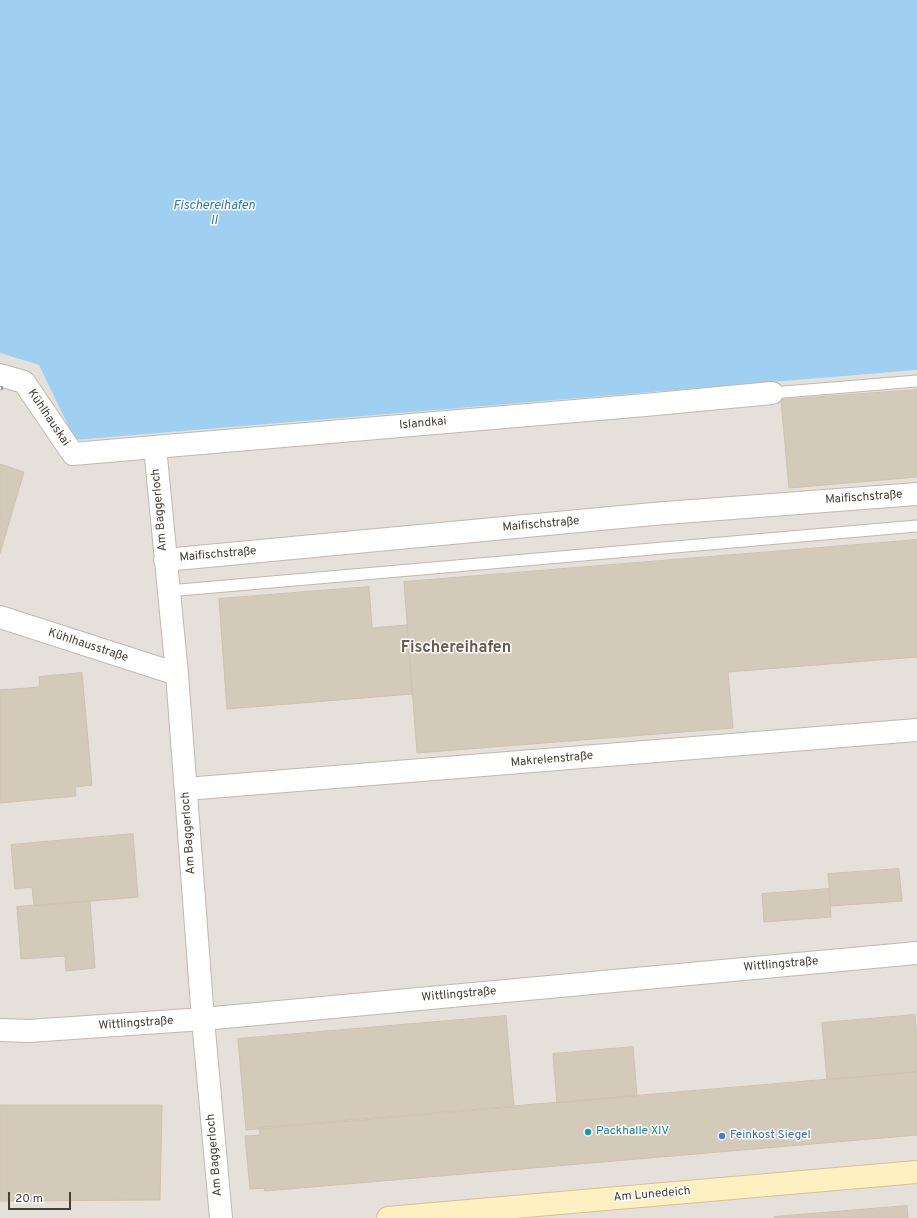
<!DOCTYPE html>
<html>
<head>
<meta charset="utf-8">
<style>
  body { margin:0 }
  #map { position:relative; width:917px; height:1218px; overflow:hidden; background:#f3eee5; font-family:Overpass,sans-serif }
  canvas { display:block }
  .scale { position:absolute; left:8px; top:1192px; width:63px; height:18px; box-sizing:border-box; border:2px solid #453f34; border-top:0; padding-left:5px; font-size:12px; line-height:14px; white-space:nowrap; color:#453f34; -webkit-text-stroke:3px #fff; paint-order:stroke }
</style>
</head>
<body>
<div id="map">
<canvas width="917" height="1218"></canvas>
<div class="scale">20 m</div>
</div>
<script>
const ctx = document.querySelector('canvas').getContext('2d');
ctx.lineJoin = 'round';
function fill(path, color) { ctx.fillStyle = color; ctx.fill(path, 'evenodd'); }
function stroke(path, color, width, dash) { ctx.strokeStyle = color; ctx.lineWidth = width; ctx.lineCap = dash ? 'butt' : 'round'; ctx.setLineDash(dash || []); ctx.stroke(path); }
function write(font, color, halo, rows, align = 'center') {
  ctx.font = font + ' Overpass,sans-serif'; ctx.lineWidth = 3; ctx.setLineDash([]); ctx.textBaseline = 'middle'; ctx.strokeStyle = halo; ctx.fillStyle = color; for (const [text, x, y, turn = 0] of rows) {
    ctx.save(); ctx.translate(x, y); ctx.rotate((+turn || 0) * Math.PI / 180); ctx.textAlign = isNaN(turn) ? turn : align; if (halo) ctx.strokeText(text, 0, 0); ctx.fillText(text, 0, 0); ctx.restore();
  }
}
fill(new Path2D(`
  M0 353 39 365 75 440 917 370V1218H0Z`), '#e5e0da');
fill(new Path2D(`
  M0 0H917V370L75 440 39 365 0 353Z`), '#9fd0f1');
const building = new Path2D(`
  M917 390V477L789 488 781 400Z
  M0 464 24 472 0 553Z
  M917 540V657L728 672 733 728 417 753 404 582Z
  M369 587 372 628 407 625 412 694 227 709 219 599Z
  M82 673 92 785 75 787 76 796 0 803V690L40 687 39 677Z
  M133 834 138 897 34 906 32 887 15 889 11 845Z
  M899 869 902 901 831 906 828 874Z
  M829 889 831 917 764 922 762 894Z
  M90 901 95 968 66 971 65 956 21 959 17 907Z
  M915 1015 917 1038V1072L827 1080 822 1023Z
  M506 1016 514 1107 246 1130 238 1039Z
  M633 1047 637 1096 557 1103 553 1054Z
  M917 1072V1135L265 1191 264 1188 250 1189 245 1136 260 1135 259 1128Z
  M0 1105H162L160 1200 0 1201Z
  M907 1206 908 1218H774V1217Z`);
fill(building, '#d4caba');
stroke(building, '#cfc2ad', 1);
const lane = new Path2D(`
  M772 393 917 381
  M168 591 917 526`);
const street = new Path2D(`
  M0 375 24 382 73 454 645 405 772 393
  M155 447 177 674 203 1019 221 1218
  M165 560 653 514 917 494
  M0 617 177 674
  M186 789 917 730
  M0 1030 29 1031 203 1019 917 953`);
const secondary = new Path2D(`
  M388 1218 917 1172`);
stroke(lane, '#c1b9aa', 13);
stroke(street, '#c1b9aa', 24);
stroke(secondary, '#d4c394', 24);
stroke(lane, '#fff', 11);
stroke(street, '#fff', 22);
stroke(secondary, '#fff0c2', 22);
const rail = new Path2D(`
  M0 388H1`);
stroke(rail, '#959595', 4.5);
stroke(rail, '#fff', 3, [9]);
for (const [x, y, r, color] of [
  [588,1132,4,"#0f9aa8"],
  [722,1136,4,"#3f7fe0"]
]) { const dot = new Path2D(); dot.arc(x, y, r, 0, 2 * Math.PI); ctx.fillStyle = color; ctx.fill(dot); stroke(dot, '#fff', 1.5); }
write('12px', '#453f34', '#fff', [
  ["Kühlhauskai",48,418,56],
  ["Islandkai",423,424,-5],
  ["Maifischstraße",864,498,-4],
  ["Am Baggerloch",160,510,-95],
  ["Maifischstraße",541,525,-5],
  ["Maifischstraße",218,555,-5],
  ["Kühlhausstraße",88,646,18],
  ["Makrelenstraße",552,760,-5],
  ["Am Baggerloch",189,833,-94],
  ["Wittlingstraße",781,965,-5],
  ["Wittlingstraße",459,995,-5],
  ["Wittlingstraße",136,1024,-4],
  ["Am Baggerloch",215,1155,-95],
  ["Am Lunedeich",652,1195,-5]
]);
write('12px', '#0d838f', '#fff', [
  ["Packhalle XIV",596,1132]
], 'left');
write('12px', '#366cbe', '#fff', [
  ["Feinkost Siegel",730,1136]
], 'left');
write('italic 13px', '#2c7ab2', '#fff', [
  ["Fischereihafen",214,206],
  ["II",214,221]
]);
write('bold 16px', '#685d4b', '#fff', [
  ["Fischereihafen",456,649]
]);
</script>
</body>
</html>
